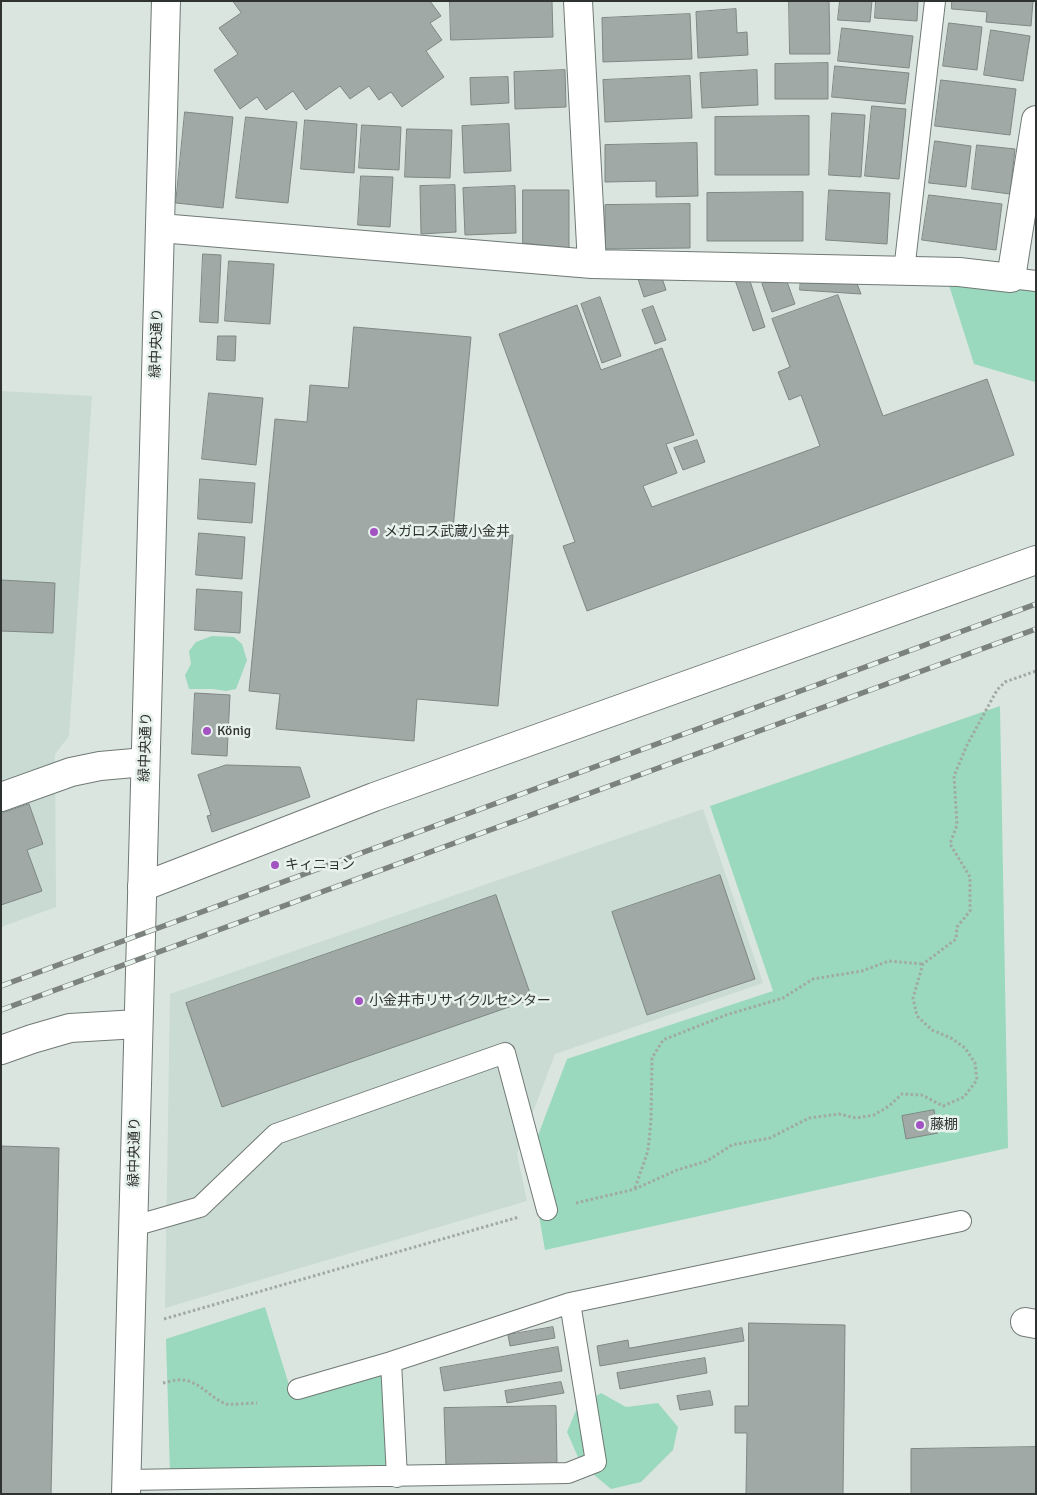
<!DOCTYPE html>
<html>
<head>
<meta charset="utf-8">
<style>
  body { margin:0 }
  #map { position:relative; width:1037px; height:1495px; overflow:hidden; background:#dbe5e0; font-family:Signika,sans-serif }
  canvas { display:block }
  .frame { position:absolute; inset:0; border:2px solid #2e3230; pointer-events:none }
</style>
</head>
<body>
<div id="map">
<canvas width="1037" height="1495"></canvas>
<div class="frame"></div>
</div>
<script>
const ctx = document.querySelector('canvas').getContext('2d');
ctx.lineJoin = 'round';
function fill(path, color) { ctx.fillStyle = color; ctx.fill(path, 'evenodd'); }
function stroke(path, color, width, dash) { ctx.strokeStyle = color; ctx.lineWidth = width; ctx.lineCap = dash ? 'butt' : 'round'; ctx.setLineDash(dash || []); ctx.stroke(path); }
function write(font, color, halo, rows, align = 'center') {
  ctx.font = font + ' Signika,"Noto Sans JP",sans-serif'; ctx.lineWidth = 5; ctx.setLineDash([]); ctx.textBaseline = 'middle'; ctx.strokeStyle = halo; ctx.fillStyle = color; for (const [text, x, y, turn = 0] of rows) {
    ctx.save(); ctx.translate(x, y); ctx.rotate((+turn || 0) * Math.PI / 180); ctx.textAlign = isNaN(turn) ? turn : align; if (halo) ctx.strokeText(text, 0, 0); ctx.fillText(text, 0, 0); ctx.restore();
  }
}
fill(new Path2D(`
  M1 391 92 396 69 736 55 754 56 907 1 927Z
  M703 809 763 983 555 1054 517 1154 527 1201 165 1308 170 994Z`), '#c9dbd3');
fill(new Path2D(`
  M948 282 1036 289 1035 382 974 364Z
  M212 636 234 637 242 644 247 660 236 689 226 691 213 689H189L185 675 191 664 189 651 196 642Z
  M1000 706 1008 1148 545 1250 529 1159 567 1059 773 991 710 806Z
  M265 1307 293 1398 383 1373 388 1471 170 1473 166 1339Z
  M601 1393 626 1407 658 1403 678 1427 673 1450 641 1482 611 1489 581 1464 567 1432 577 1408Z`), '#9ad9bd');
const building = new Path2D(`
  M233 1H430L441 16 430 23 442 40 426 51 444 77 402 107 391 92 379 100 369 86 350 99 340 86 306 110 293 91 266 110 257 97 240 109 214 70 238 54 219 28 241 13Z
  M450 1H552L553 37 451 40Z
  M789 1H829L830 54H790Z
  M840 1H872L870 22 838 20Z
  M876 1H918L917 21 875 18Z
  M952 1H1033L1031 26 986 22 987 12 952 9Z
  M736 9 737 33 747 32 748 55 698 58 696 12Z
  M690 14 692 59 603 62 602 18Z
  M949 23 982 27 977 70 943 66Z
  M842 28 913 36 909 68 838 61Z
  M991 30 1030 36 1023 81 984 75Z
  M828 63V99H775V64Z
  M835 66 909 73 905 104 832 97Z
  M565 70 566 107 515 109 514 72Z
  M757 70 758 105 702 108 700 73Z
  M690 76 692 118 605 122 603 80Z
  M508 77 509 103 471 105 470 78Z
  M941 80 1016 89 1010 135 935 126Z
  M872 106 906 109 899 179 865 176Z
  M185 112 233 117 223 208 176 203Z
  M832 113 865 115 861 177 829 175Z
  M809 116V175H715V117Z
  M246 117 297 122 288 203 236 198Z
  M305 120 357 124 354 173 301 169Z
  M509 124 511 171 464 173 462 126Z
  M362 125 401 127 399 170 359 168Z
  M407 129 452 130 450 178 405 177Z
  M935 141 971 146 966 187 929 183Z
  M697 143 698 196 656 197V181L605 182V145Z
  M977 145 1015 149 1010 194 972 189Z
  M361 176 393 177 390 227 358 225Z
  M455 185 456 232 421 234 420 186Z
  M515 186 516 233 465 235 463 188Z
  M523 190H569V248L523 243Z
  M829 190 890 193 887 244 826 240Z
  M803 192V241H707V193Z
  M929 195 1002 204 996 250 922 240Z
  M690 204V248L605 249V205Z
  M203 254 221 255 218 323 200 322Z
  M229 261 274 264 270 324 225 321Z
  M660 272 666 290 644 297 638 279Z
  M748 275 765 327 753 331 735 280Z
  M785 276 795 304 772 312 762 284Z
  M801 278 856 281 861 294 800 290Z
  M838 295 883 416 987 379 1014 455 587 611 563 546 575 542 499 334 577 305 601 370 662 348 694 435 666 444 677 473 643 486 652 507 820 446 801 395 789 400 778 372 790 367 772 319Z
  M600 297 621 356 602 363 581 304Z
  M653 306 666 340 655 344 642 310Z
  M354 327 471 337 453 529 513 535 498 706 417 699 414 741 276 729 280 694 249 691 275 419 307 422 310 385 348 388Z
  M218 336H236L235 361 217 360Z
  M209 393 263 398 256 465 202 459Z
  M697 440 705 462 683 470 674 448Z
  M200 479 255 483 252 523 198 519Z
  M199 533 245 537 242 579 196 575Z
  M1 580 55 583 53 633 1 631Z
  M197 589 242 592 240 633 195 630Z
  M195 693 230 695 227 756 192 754Z
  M226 765 300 767 310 797 212 832 207 816 211 815 198 775Z
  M29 804 43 844 27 850 42 891 1 905V814Z
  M720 875 755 979 647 1015 612 912Z
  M496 895 532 999 222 1107 186 1003Z
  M934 1110 938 1133 906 1139 902 1116Z
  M1 1146 59 1148 51 1494H1Z
  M749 1323 845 1325 843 1494H746L747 1433H735V1406H748Z
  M553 1327 555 1338 510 1346 508 1335Z
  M742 1328 744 1341 600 1366 597 1346 628 1340 629 1348Z
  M558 1347 562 1371 444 1391 440 1368Z
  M705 1358 707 1373 620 1389 617 1373Z
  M561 1382 564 1393 507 1403 505 1391Z
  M710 1391 713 1405 680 1410 677 1396Z
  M556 1406 557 1464 446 1466 444 1408Z
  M1036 1447V1494H911V1449Z`);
fill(building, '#a0a9a5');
stroke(building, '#7e8783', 1);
const lane = new Path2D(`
  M904 271 935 1
  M1011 278 1036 281
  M134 1226 200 1207 276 1134 505 1053 547 1210
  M391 1362 397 1477
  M298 1389 391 1362 570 1303 961 1221
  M126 1480 568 1473 596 1462 570 1303`);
const street = new Path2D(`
  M578 1 592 264
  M160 228 592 264 959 272 1011 278 1036 120
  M1 797 71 772 100 766 145 762
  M142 887 374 797 1036 560
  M1 1050 32 1039 70 1028 138 1024
  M1025 1322 1036 1324`);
const secondary = new Path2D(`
  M126 1494 166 1`);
stroke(lane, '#707975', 22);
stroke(street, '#707975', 30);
stroke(secondary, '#707975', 30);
stroke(new Path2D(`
  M635 1188 648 1151 651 1120 652 1058 663 1040 726 1015 783 998 813 979 862 971 889 961 923 964
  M576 1203 635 1189 677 1170 707 1161 732 1145 770 1138 809 1118 839 1114 856 1118 874 1115 889 1106 902 1094 922 1095 943 1106 964 1097 977 1080 975 1063 965 1048 951 1038 932 1030 917 1016 913 998 923 964 956 939 957 927 970 911V877L950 844 957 825 954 776 967 745 997 690 1005 682 1036 671
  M164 1319 519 1217
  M163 1383C168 1382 173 1380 178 1380 197 1378 210 1398 226 1404 231 1405 250 1403 257 1403`), '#a1a9a5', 3, [2.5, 2.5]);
stroke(lane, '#fff', 20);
stroke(street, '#fff', 28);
stroke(secondary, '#fff', 28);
const rail = new Path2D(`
  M1 986 1036 604
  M1 1010 1036 629`);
stroke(rail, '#7c837f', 5.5);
stroke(rail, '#e8f2ed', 4, [11]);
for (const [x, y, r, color] of [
  [374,532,5,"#a352c2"],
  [207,731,5,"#a352c2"],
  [275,865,5,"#a352c2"],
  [359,1001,5,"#a352c2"],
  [920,1125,5,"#a352c2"]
]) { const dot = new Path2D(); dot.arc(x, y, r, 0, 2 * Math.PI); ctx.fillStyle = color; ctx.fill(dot); stroke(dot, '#e8f2ed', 2); }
write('14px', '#2e3230', '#e8f2ed', [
  ["緑中央通り",157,343,-88],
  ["緑中央通り",146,747,-88],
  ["緑中央通り",135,1152,-89]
]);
write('14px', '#2e3230', '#e8f2ed', [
  ["メガロス武蔵小金井",384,532],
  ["König",217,731],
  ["キィニョン",285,865],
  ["小金井市リサイクルセンター",369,1001],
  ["藤棚",930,1125]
], 'left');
</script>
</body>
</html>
